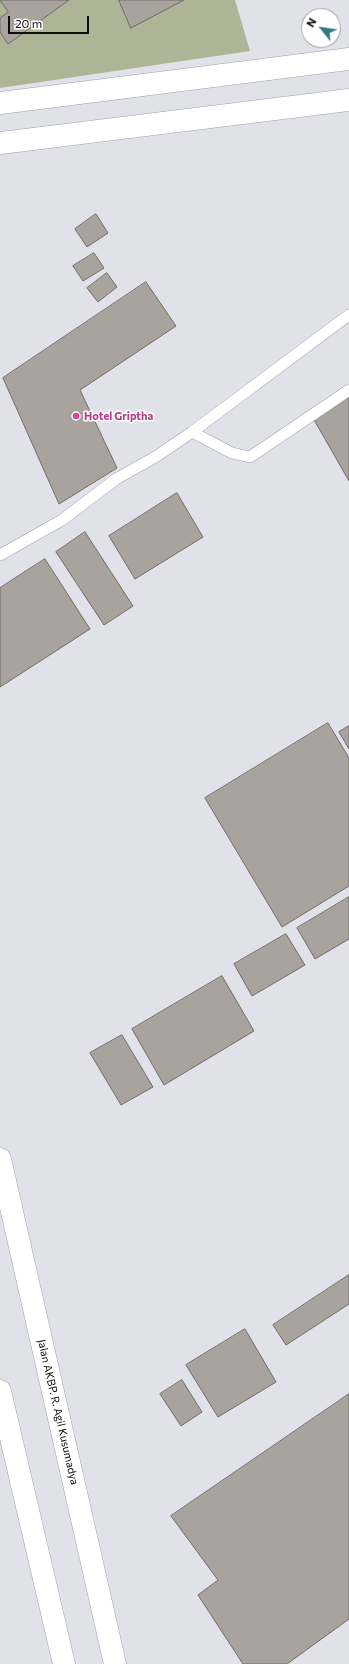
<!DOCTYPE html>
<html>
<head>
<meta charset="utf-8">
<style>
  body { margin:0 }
  #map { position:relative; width:349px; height:1664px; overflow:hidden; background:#e1e1e9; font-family:Commissioner,sans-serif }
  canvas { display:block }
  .north { position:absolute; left:301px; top:8px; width:40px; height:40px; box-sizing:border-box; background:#fff; border:1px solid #9e9e9f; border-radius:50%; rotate:300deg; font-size:11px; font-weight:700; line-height:16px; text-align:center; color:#0d0d10 }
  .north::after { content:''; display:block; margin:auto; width:14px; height:18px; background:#337a85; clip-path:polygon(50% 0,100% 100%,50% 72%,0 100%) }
  .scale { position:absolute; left:8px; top:16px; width:81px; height:18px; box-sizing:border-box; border:2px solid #0d0d10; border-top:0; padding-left:5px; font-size:12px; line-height:14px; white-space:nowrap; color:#0d0d10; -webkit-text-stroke:3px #fff; paint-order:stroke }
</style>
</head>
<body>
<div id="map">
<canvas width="349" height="1664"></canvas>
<div class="north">N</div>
<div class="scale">20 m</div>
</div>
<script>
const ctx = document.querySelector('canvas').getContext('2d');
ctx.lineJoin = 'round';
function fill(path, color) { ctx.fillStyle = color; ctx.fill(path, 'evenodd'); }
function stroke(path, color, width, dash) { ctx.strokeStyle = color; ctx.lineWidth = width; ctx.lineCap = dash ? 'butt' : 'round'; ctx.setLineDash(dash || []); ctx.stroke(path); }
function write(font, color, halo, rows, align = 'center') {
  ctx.font = font + ' Commissioner,sans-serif'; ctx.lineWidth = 3; ctx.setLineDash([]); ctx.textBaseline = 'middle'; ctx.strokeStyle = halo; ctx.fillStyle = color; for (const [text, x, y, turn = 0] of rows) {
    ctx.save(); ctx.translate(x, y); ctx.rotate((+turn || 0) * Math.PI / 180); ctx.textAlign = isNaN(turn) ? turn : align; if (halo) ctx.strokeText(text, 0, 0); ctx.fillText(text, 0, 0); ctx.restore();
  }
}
fill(new Path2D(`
  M0 0H235L250 51 0 88Z`), '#aeb596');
const building = new Path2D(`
  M0 0H69L8 44 0 32V18L8 12Z
  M119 0H184L131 28Z
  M96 214 108 233 87 247 75 229Z
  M94 253 104 268 83 281 73 266Z
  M107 273 117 287 98 302 87 288Z
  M146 282 176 326 80 390 117 468 59 504 3 378Z
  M349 398V481L313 418Z
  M177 493 203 537 135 579 109 536Z
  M85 532 133 606 104 625 56 552Z
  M45 559 90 629 0 687V588Z
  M328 723 349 758V886L282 927 205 798Z
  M349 726V749L339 732Z
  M349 897V939L315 959 297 928Z
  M286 934 305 965 252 996 234 964Z
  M222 976 254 1031 164 1085 132 1029Z
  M122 1035 153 1087 121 1105 90 1053Z
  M349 1275V1304L286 1345 273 1325Z
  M245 1329 276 1382 218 1417 186 1365Z
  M182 1380 202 1412 181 1426 160 1394Z
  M349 1394V1619L287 1664H243L198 1595 218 1580 171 1516Z`);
fill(building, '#a9a39d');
stroke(building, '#716c66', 1);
const service = new Path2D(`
  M192 432 232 453 250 457 349 390
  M0 555 62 520 116 479 157 456 192 432 349 315`);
const primary = new Path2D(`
  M0 103 349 59
  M0 143 349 100
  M0 1159 115 1664
  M0 1391 64 1664`);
stroke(service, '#a0a0a8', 12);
stroke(primary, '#a0a0a8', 23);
stroke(service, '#fff', 11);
stroke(primary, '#fff', 22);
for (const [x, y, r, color] of [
  [76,416,4,"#d1479c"]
]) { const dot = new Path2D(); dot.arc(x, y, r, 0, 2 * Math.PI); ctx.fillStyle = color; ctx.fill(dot); stroke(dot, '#fff', 1.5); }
write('bold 11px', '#b23c85', '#fff', [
  ["Hotel Griptha",84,416]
], 'left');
write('11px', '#0d0d10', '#fff', [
  ["Jalan AKBP. R. Agil Kusumadya",58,1412,77]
]);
</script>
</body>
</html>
